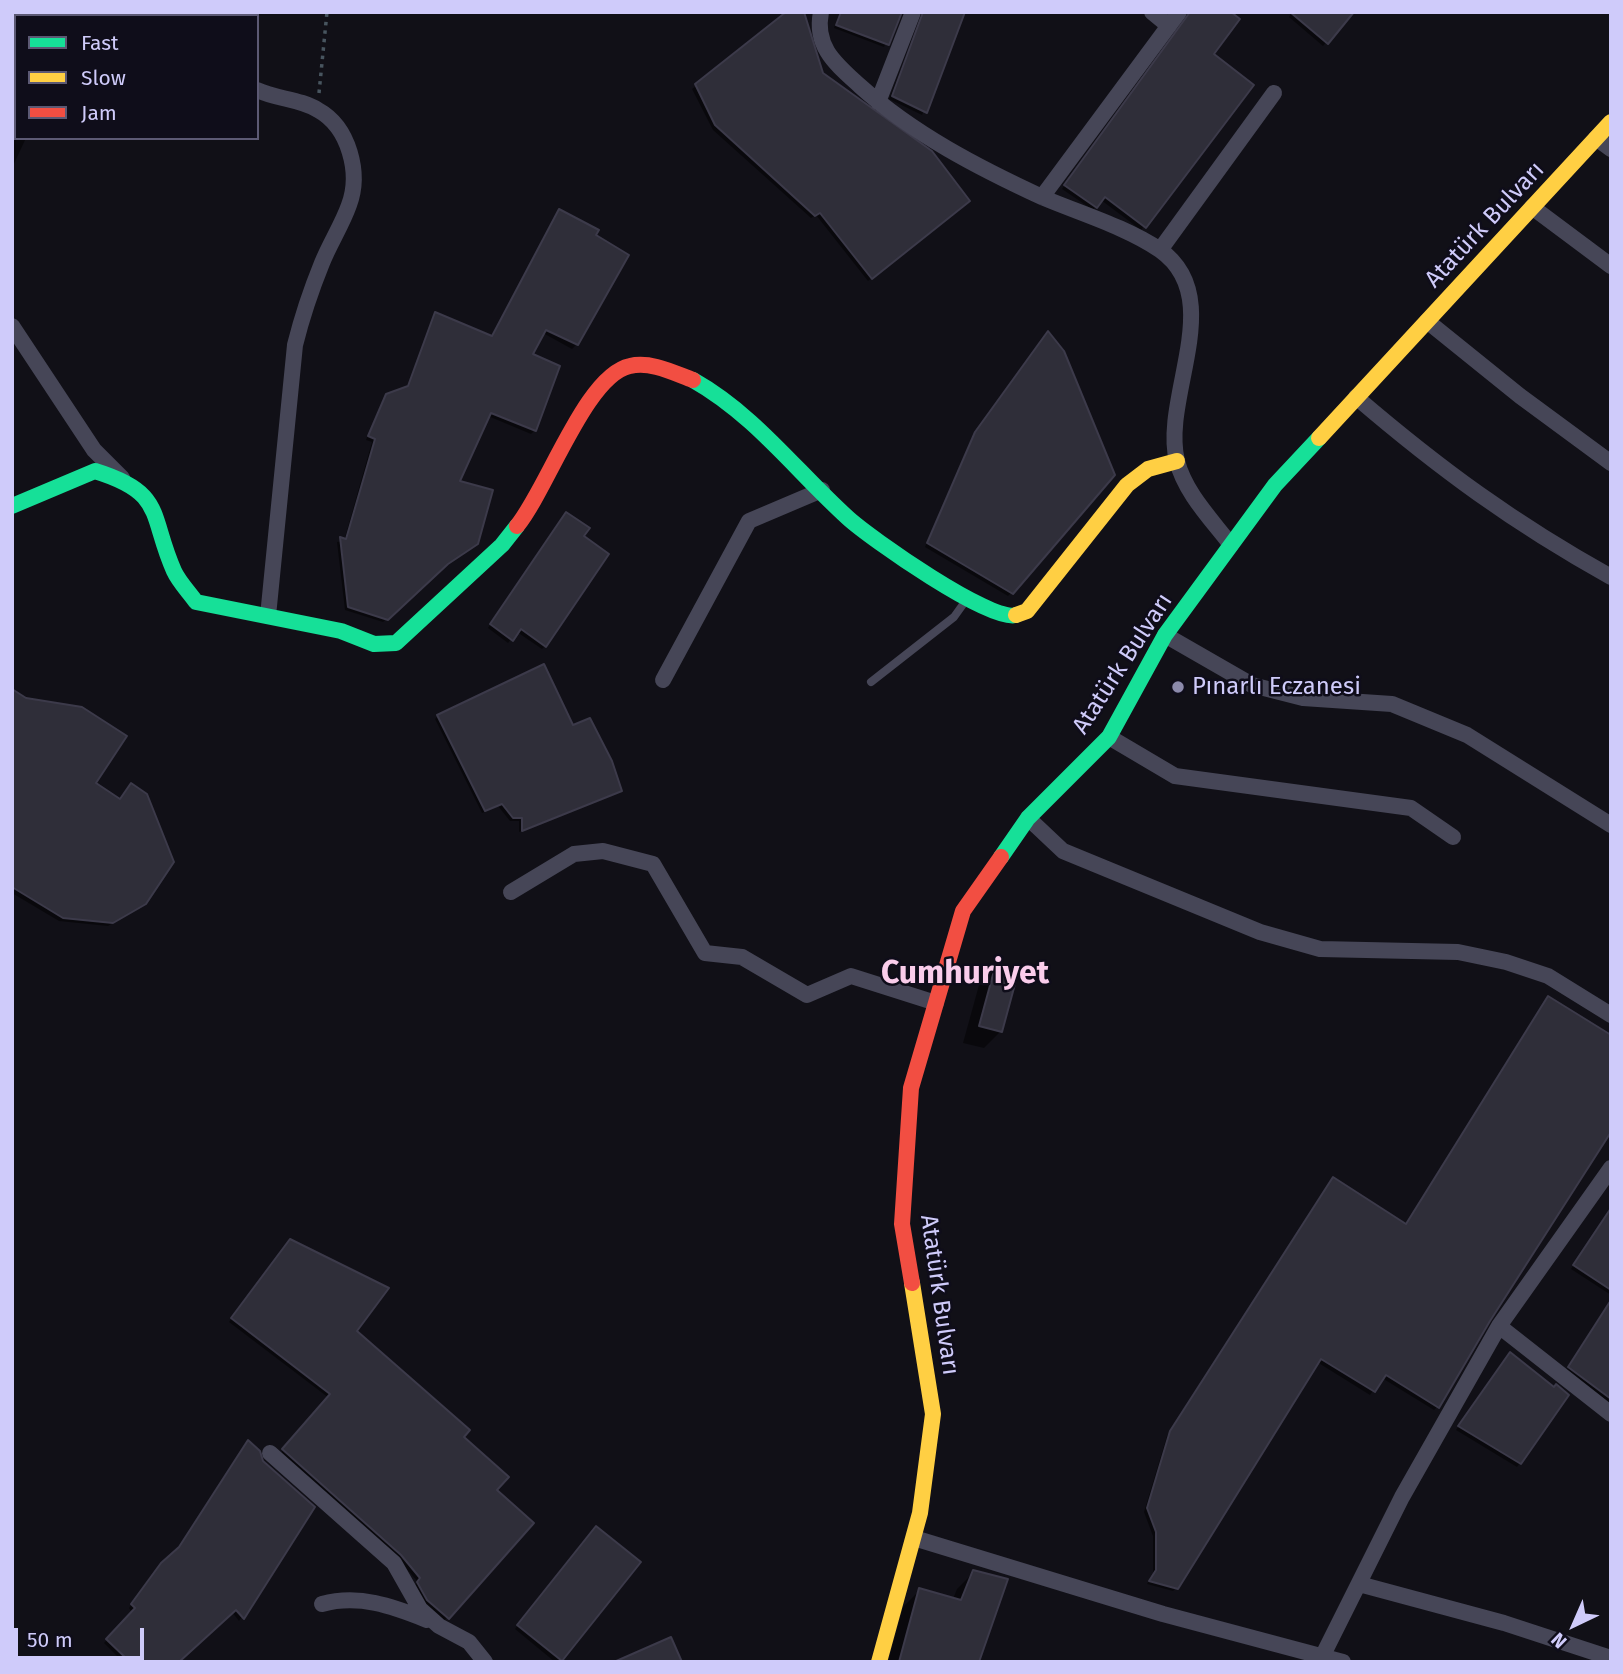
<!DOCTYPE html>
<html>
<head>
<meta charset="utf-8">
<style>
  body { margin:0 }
  #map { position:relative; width:1623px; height:1674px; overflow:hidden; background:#111017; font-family:"Fira Sans",sans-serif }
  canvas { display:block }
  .frame { position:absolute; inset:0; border:14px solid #cfcbfa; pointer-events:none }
  .legend { position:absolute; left:14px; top:14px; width:245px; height:126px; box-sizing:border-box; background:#0f0d1a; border:2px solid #5c5974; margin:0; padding:9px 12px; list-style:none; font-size:21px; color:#cfcbfa }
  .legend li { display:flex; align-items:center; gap:14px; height:35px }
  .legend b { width:35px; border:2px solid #5c5974 }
  .north { position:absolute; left:1539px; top:1590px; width:70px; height:70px; -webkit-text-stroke:5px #0f0d1a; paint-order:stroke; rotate:224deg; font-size:19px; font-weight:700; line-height:28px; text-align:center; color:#cfcbfa }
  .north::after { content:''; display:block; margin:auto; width:24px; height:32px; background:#cfcbfa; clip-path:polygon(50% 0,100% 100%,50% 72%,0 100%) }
  .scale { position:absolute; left:14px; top:1628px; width:130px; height:32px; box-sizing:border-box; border:4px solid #cfcbfa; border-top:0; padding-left:9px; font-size:21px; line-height:24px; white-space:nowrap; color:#cfcbfa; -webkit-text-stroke:5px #0f0d1a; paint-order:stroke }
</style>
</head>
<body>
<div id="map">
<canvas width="1623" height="1674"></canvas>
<div class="frame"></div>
<ul class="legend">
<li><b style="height:9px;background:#16e098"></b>Fast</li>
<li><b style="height:9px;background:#ffcf43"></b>Slow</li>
<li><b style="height:9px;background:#f24e42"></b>Jam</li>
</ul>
<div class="north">N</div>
<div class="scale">50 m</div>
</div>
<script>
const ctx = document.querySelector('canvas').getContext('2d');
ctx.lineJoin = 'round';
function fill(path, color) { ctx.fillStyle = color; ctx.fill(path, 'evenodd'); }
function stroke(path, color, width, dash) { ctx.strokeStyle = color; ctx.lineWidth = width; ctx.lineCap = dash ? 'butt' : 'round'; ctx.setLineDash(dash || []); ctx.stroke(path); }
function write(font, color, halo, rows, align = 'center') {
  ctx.font = font + ' "Fira Sans",sans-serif'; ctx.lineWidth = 5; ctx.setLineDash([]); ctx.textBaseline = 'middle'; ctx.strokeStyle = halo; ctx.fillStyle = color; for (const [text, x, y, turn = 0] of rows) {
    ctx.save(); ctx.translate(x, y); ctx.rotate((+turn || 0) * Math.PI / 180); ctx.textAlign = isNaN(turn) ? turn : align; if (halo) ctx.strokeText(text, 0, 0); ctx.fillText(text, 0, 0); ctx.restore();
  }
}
fill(new Path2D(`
  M840 12H901L884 47 834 28Z
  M919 12H963L922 115 889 99 920 20Z
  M1192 12 1212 54 1252 85 1141 230 1101 200 1093 210 1062 189Z
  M1292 12H1352L1323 46 1289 17Z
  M12 49 16 51V138H26L12 168Z
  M821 74 965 204 868 281 816 215 811 218 713 130 692 89 696 86Z
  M559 211 627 255 575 346 572 349 543 333 531 355 558 367 535 430 531 434 488 416 458 482 443 567 383 622 345 610 337 542 344 541 372 442 366 440 383 399 406 389 436 314 491 338Z
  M1045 337 1012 592 1008 596 925 547 972 437Z
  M563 517 582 537 545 646 542 649 517 632 508 643 488 628Z
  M12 692 93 784 145 903 108 926 59 921 12 893Z
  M438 716 572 728 620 790 519 832V821H510L498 806 482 813 435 719Z
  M995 969 1016 975 1000 1032 984 1048 963 1043 979 985Z
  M1548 998 1488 1320 1437 1407 1434 1410 1382 1378 1370 1395 1317 1362 1176 1588 1173 1591 1147 1584 1153 1575V1536L1144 1512 1167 1436 1330 1183 1405 1225Z
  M1611 1209V1295L1571 1269Z
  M287 1245 354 1331 462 1438 494 1491 531 1523 444 1621 424 1604 414 1586 418 1582 398 1559 280 1454 329 1398 229 1322Z
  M1611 1301V1404L1566 1371Z
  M1507 1358 1520 1463 1517 1467 1456 1430Z
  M248 1442 262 1462 313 1507 239 1621 232 1612 180 1659 188 1662H123L104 1643 132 1613 129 1608 158 1569 177 1551Z
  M593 1531 639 1562 560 1660 555 1662 515 1629Z
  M974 1572 977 1662H888L903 1607 920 1590 953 1599 957 1589Z`), '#0007');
const building = new Path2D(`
  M786 12H804L823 73 932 151 970 201 872 279 820 213 815 216 715 125 695 84Z
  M841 12H902L889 45 836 25Z
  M923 12H965L927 113 892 96Z
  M1190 12H1231L1240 19 1214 54 1254 85 1146 228 1105 197 1097 208 1064 185Z
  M1290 12H1354L1328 44Z
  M559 209 599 230 596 235 629 255 578 345 546 330 533 354 560 366 536 431 491 413 460 481 493 490 478 544 448 564 388 620 348 607 340 537 346 539 375 439 368 436 386 394 408 386 435 312 492 336Z
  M1048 331 1064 351 1115 475 1013 594 927 543 975 432Z
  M566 512 590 528 584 536 609 554 546 647 521 629 513 641 490 624Z
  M544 664 573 725 590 718 612 761 622 791 522 831V818H513L502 804 485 811 437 715Z
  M12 689 26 698 82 707 127 736 96 783 120 799 131 783 147 794 174 862 146 904 113 923 63 918 12 887Z
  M995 967 1018 973 1002 1032 979 1026Z
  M1548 996 1611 1035V1132L1490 1321 1439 1408 1386 1375 1375 1392 1321 1359 1178 1589 1149 1581 1156 1570V1532L1147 1508 1170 1431 1333 1177 1406 1224Z
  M1611 1208V1290L1573 1265Z
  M290 1239 389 1288 357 1331 470 1430 464 1437 509 1477 497 1490 534 1523 449 1619 427 1600 417 1582 420 1578 401 1555 282 1449 330 1394 231 1318Z
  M1611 1300V1399L1568 1367Z
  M1510 1352 1554 1387 1556 1384 1569 1395 1521 1464 1458 1426Z
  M248 1440 260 1451 263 1461 315 1507 244 1619 236 1610 179 1662H130L106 1639 135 1608 131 1604 161 1563 179 1547Z
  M596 1526 641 1562 562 1661 517 1625Z
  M973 1570 1008 1579 979 1662H899L919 1588 961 1600Z
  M671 1637 682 1662H614Z`);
fill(building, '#2f2e39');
stroke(building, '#3c3a4a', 2);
stroke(new Path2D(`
  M12 30 16 32
  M319 93 327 12`), '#48555f', 3.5, [3.5, 5]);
stroke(new Path2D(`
  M871 682 954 617 964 603`), '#464657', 8);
stroke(new Path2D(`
  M100 12 108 16
  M821 12C814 47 836 64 860 86 913 134 979 168 1044 198 1082 214 1126 227 1160 250 1228 298 1161 397 1177 461 1185 493 1212 520 1231 545
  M1152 12 1169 26
  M257 90C276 99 301 99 318 110 349 127 361 173 349 205 342 225 330 243 322 263 311 290 302 317 295 345L268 616
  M878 102 913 12
  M1596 138 1611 149
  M1042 197 1179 12
  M1532 207 1611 266
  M1160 250 1274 93
  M1427 321 1520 396 1611 463
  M12 326 94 450 122 478
  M1356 397C1440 469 1514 523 1611 577
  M1165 635 1252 685 1303 698 1392 704 1467 735 1611 825
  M663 680 749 521 822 490
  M1109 737 1175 776 1411 808 1453 837
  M1028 818 1063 851 1260 932 1320 949 1458 952 1506 962 1548 976 1611 1015
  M511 892 574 854 603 851 653 864 705 953 742 957 807 995 851 976 936 1003
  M1499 1326 1611 1414
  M270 1453 394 1563 420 1609 439 1626 469 1642 485 1662
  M914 1538 1163 1614 1343 1662
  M1359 1584 1504 1623 1611 1658
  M322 1604C359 1594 392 1606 427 1620
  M1322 1657 1402 1497 1499 1326 1611 1168`), '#464657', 16);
stroke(new Path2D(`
  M693 380C755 415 796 471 848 518 870 538 991 623 1016 615
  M12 506 95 471C166 493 149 515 174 571 179 582 189 592 196 602L341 631 374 644 396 643 502 545 517 526
  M1001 857 1028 818 1109 737 1165 635 1275 485 1319 438`), '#16e098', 16);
stroke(new Path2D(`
  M1319 438 1611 122
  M1016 615 1027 611 1127 485 1148 469 1177 461
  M879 1662 920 1513 933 1414 912 1283`), '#ffcf43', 16);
stroke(new Path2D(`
  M517 526C548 488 586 375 630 366 651 361 674 373 693 380
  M912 1283 902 1224 911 1088 963 911 1001 857`), '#f24e42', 16);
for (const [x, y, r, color] of [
  [1178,687,7,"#8c8aab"]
]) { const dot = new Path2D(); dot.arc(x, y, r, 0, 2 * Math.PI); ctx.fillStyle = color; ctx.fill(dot); stroke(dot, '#0f0d1a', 2.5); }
write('24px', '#cfcbfa', '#0f0d1a', [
  ["Atatürk Bulvarı",1485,225,-47],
  ["Atatürk Bulvarı",1123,664,-57],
  ["Atatürk Bulvarı",939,1295,82]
]);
write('24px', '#cfcbfa', '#0f0d1a', [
  ["Pınarlı Eczanesi",1192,687]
], 'left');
write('bold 32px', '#facdeb', '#0f0d1a', [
  ["Cumhuriyet",965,974]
]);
</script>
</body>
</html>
